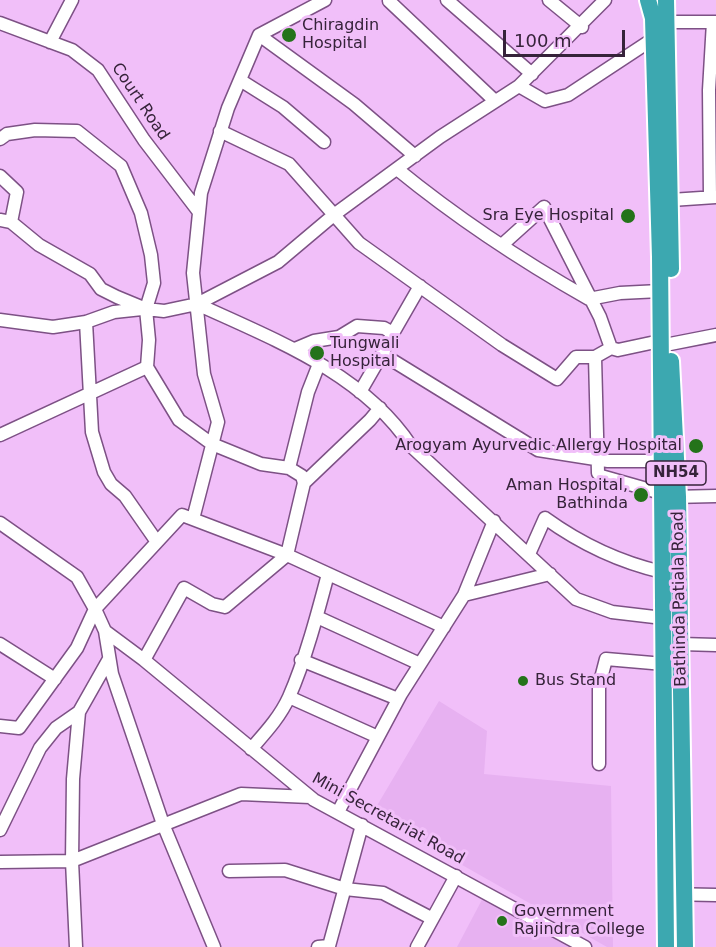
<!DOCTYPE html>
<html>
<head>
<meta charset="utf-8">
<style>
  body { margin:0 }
  #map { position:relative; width:716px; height:947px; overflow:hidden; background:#f1bff9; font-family:"DejaVu Sans",sans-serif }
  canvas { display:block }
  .scale { position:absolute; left:503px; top:30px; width:122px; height:27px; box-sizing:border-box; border:3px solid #36233a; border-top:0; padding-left:8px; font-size:18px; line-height:21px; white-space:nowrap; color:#36233a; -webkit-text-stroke:4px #f1bff9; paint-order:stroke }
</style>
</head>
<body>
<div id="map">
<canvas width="716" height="947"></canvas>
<div class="scale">100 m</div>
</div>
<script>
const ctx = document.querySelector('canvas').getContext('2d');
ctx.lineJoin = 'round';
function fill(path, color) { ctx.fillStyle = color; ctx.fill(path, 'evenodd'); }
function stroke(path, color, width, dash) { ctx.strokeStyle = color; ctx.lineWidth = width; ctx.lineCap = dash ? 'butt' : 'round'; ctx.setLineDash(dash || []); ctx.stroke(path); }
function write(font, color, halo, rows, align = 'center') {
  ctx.font = font + ' "DejaVu Sans",sans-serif'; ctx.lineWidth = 6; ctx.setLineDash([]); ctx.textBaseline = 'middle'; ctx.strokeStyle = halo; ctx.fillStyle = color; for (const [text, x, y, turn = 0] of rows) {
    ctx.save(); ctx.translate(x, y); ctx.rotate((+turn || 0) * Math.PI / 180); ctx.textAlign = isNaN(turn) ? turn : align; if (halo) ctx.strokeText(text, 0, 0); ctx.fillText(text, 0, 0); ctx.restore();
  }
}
fill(new Path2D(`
  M439 701 487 731 484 774 611 786 613 947H607L372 814Z
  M485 894 582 947H457Z`), '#e7b1f1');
const minor = new Path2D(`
  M447 0 532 74
  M549 0 582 27
  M389 1 495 101
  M667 22H716
  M0 23 72 50 98 70 144 140 199 212
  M259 35 354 104 415 156
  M50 42 72 0
  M240 80 283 107 324 142
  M519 86 545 101 568 95 653 39
  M220 131 289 164 359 243 502 345 557 379 576 357H595L611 348 618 350 660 341
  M0 139 7 134 35 130 77 131 121 166 141 213 151 255 154 283 146 309 149 340 147 367 0 435
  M397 169C457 218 522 261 589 299L620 293 660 291
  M0 176 17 192 11 222
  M710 196 709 90 713 22
  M671 200 716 197
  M0 220 11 222 39 245 90 274 101 289 117 297 146 309 164 311 197 304 278 262 335 214 440 137 519 86 605 0
  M503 244 544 207 600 317 611 348
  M197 304C273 339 363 373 411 446L576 599 612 612 663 618
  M0 320 53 327 86 322 114 312 142 309
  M86 322 92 432 104 472 111 484 125 496 157 542
  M393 333 420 286
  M670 344 716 335
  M295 349 314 341 339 337 357 326 384 328 393 333 382 354 538 450 608 461H661
  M595 357 598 473 601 476 661 493
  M360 392 382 354
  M289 468 308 392 319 364
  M304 483 370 420 380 408
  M672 497 716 496
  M193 519 218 422 204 374 193 273 201 193 228 108 259 35 325 0
  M0 523 77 577 95 609 105 631 112 674 163 824 214 947
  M529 554 545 518C581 544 619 562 662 572
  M464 595 494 521
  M317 617 420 664
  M105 631 144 660 314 800 585 947
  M0 644 55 679
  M681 644 716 645
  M144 660 184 588 212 604 225 607 287 555 304 483 302 476 289 468 261 464 212 444 179 420 147 367
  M301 660 398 699
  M289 697 378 737
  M0 726 19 728 77 648 95 609 182 515 287 555 444 627
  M251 749C265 733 280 717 289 697 305 661 318 612 328 574
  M599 764V686L606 659 664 664
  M338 812 401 694 464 595 550 574
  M0 830 40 748 56 728 79 712
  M0 862 72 861 241 794 310 797
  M229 871 285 870 345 889 383 893 431 918
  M667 894 716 895
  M76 947 72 861 73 779 79 712 109 659
  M318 947 329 946 362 825
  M417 947 456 876`);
const highway = new Path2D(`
  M648 0 653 18 660 257 666 947
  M666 0 671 269
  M671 361 678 497 685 947`);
stroke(minor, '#7d5185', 15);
stroke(highway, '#fff', 20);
stroke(minor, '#fff', 12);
stroke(highway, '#3ca8b0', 16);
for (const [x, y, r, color] of [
  [289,35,8,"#24731a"],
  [628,216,8,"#24731a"],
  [317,353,8,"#24731a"],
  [696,446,8,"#24731a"],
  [641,495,8,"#24731a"],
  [523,681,6,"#24731a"],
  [502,921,6,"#24731a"]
]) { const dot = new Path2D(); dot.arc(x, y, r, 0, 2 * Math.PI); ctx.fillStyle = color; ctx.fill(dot); stroke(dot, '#f1bff9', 2); }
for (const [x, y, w] of [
  [676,473,60]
]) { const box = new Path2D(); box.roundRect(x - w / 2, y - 12, w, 24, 4.5); ctx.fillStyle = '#f1bff9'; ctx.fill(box); stroke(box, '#36233a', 1.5); }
write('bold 15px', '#36233a', null, [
  ["NH54",676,473]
]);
write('16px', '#36233a', '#f1bff9', [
  ["Chiragdin",302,26],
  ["Hospital",302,44],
  ["Sra Eye Hospital",614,216,"right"],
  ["Tungwali",330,344],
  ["Hospital",330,362],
  ["Arogyam Ayurvedic Allergy Hospital",682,446,"right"],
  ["Aman Hospital,",628,486,"right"],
  ["Bathinda",628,504,"right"],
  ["Bus Stand",535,681],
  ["Government",514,912],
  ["Rajindra College",514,930]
], 'left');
write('16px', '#36233a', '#f1bff9', [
  ["Court Road",140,102,56],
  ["Bathinda Patiala Road",680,599,-91],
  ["Mini Secretariat Road",388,819,29]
]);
</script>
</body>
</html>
